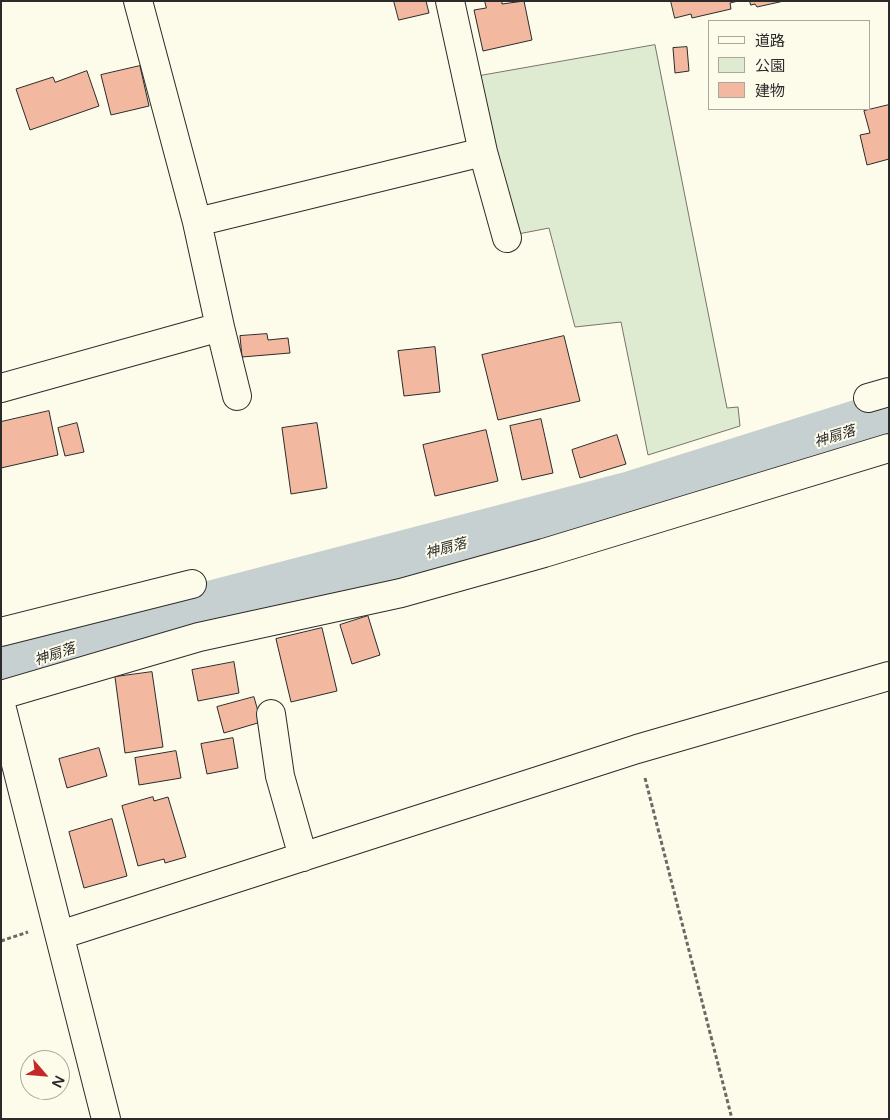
<!DOCTYPE html>
<html>
<head>
<meta charset="utf-8">
<style>
  body { margin:0 }
  #map { position:relative; width:890px; height:1120px; overflow:hidden; background:#fdfbea; font-family:"Varela Round","Noto Sans JP",sans-serif }
  canvas { display:block }
  .frame { position:absolute; inset:0; border:2px solid #2b2b2b; pointer-events:none }
  .legend { position:absolute; left:708px; top:20px; width:162px; height:90px; box-sizing:border-box; background:#fdfbea; border:1px solid #a9a89e; margin:0; padding:6px 9px; list-style:none; font-size:15px; color:#2b2b2b }
  .legend li { display:flex; align-items:center; gap:10px; height:25px }
  .legend b { width:25px; border:1px solid #a9a89e }
  .north { position:absolute; left:20px; top:1050px; width:50px; height:50px; box-sizing:border-box; background:#fdfbea; border:1px solid #a9a89e; border-radius:50%; rotate:117deg; font-size:14px; font-weight:700; line-height:20px; text-align:center; color:#2b2b2b }
  .north::after { content:''; display:block; margin:auto; width:18px; height:22px; background:#c62828; clip-path:polygon(50% 0,100% 100%,50% 72%,0 100%) }
</style>
</head>
<body>
<div id="map">
<canvas width="890" height="1120"></canvas>
<div class="frame"></div>
<ul class="legend">
<li><b style="height:6px;background:#fdfbea"></b>道路</li>
<li><b style="height:14px;background:#deebd1"></b>公園</li>
<li><b style="height:14px;background:#f2b8a0"></b>建物</li>
</ul>
<div class="north">N</div>
</div>
<script>
const ctx = document.querySelector('canvas').getContext('2d');
ctx.lineJoin = 'round';
function fill(path, color) { ctx.fillStyle = color; ctx.fill(path, 'evenodd'); }
function stroke(path, color, width, dash) { ctx.strokeStyle = color; ctx.lineWidth = width; ctx.lineCap = dash ? 'butt' : 'round'; ctx.setLineDash(dash || []); ctx.stroke(path); }
function write(font, color, halo, rows, align = 'center') {
  ctx.font = font + ' "Varela Round","Noto Sans JP",sans-serif'; ctx.lineWidth = 4; ctx.setLineDash([]); ctx.textBaseline = 'middle'; ctx.strokeStyle = halo; ctx.fillStyle = color; for (const [text, x, y, turn = 0] of rows) {
    ctx.save(); ctx.translate(x, y); ctx.rotate((+turn || 0) * Math.PI / 180); ctx.textAlign = isNaN(turn) ? turn : align; if (halo) ctx.strokeText(text, 0, 0); ctx.fillText(text, 0, 0); ctx.restore();
  }
}
const green = new Path2D(`
  M655 45 727 408 738 407 740 426 648 455 621 322 575 327 549 228 513 235 474 77Z`);
fill(green, '#deebd1');
stroke(green, '#74746e', 1);
stroke(new Path2D(`
  M1 674 59 652 186 617 634 500 889 420`), '#c7d0d0', 59);
const building = new Path2D(`
  M394 1H426L429 13 399 20Z
  M485 1H502V4L524 1 532 40 483 51 474 10 486 8Z
  M671 1H738L730 3 731 9 692 18 691 14 675 18Z
  M750 1H784L757 7 755 4 751 5Z
  M687 47 689 71 675 73 673 48Z
  M140 66 149 106 111 115 101 75Z
  M87 71 99 106 30 130 16 89 53 77 55 82Z
  M889 105V159L867 165 860 135 870 133 864 111Z
  M267 334 268 340 288 338 290 353 242 357 240 336Z
  M564 336 580 401 498 420 482 355Z
  M435 347 440 392 404 396 398 351Z
  M49 411 58 455 1 468V422Z
  M541 419 553 473 522 480 510 426Z
  M77 423 84 452 65 456 58 428Z
  M317 423 327 488 291 494 282 428Z
  M486 430 498 481 435 496 423 445Z
  M617 435 626 464 580 478 572 450Z
  M368 616 380 655 352 664 340 625Z
  M322 628 337 691 291 702 276 639Z
  M234 662 239 693 198 701 192 670Z
  M152 672 163 747 125 753 115 677Z
  M254 697 261 722 224 733 217 707Z
  M233 738 238 768 207 774 201 744Z
  M99 748 107 776 67 788 59 759Z
  M176 751 181 778 139 785 135 758Z
  M153 797 154 801 168 797 186 857 165 863 164 859 138 866 122 806Z
  M112 819 127 876 84 888 69 832Z`);
fill(building, '#f2b8a0');
stroke(building, '#2b2b2b', 1);
const minor = new Path2D(`
  M483 152 507 238
  M197 222 483 152 450 1
  M220 327 237 396
  M1 388 220 327 197 222 138 1
  M868 398 889 392
  M1 632 192 584
  M1 695 199 637 401 593 544 553 889 448
  M1 705 106 1119
  M271 714 280 776 303 857
  M60 935 637 749 889 676`);
stroke(minor, '#2b2b2b', 30);
stroke(new Path2D(`
  M645 778 732 1119
  M1 941 28 932`), '#6a6964', 3, [4, 2.5]);
stroke(minor, '#fdfbea', 28);
write('italic 14px', '#2b2b2b', '#fdfbea', [
  ["神扇落",835,437,-17],
  ["神扇落",446,549,-15],
  ["神扇落",55,655,-18]
]);
</script>
</body>
</html>
